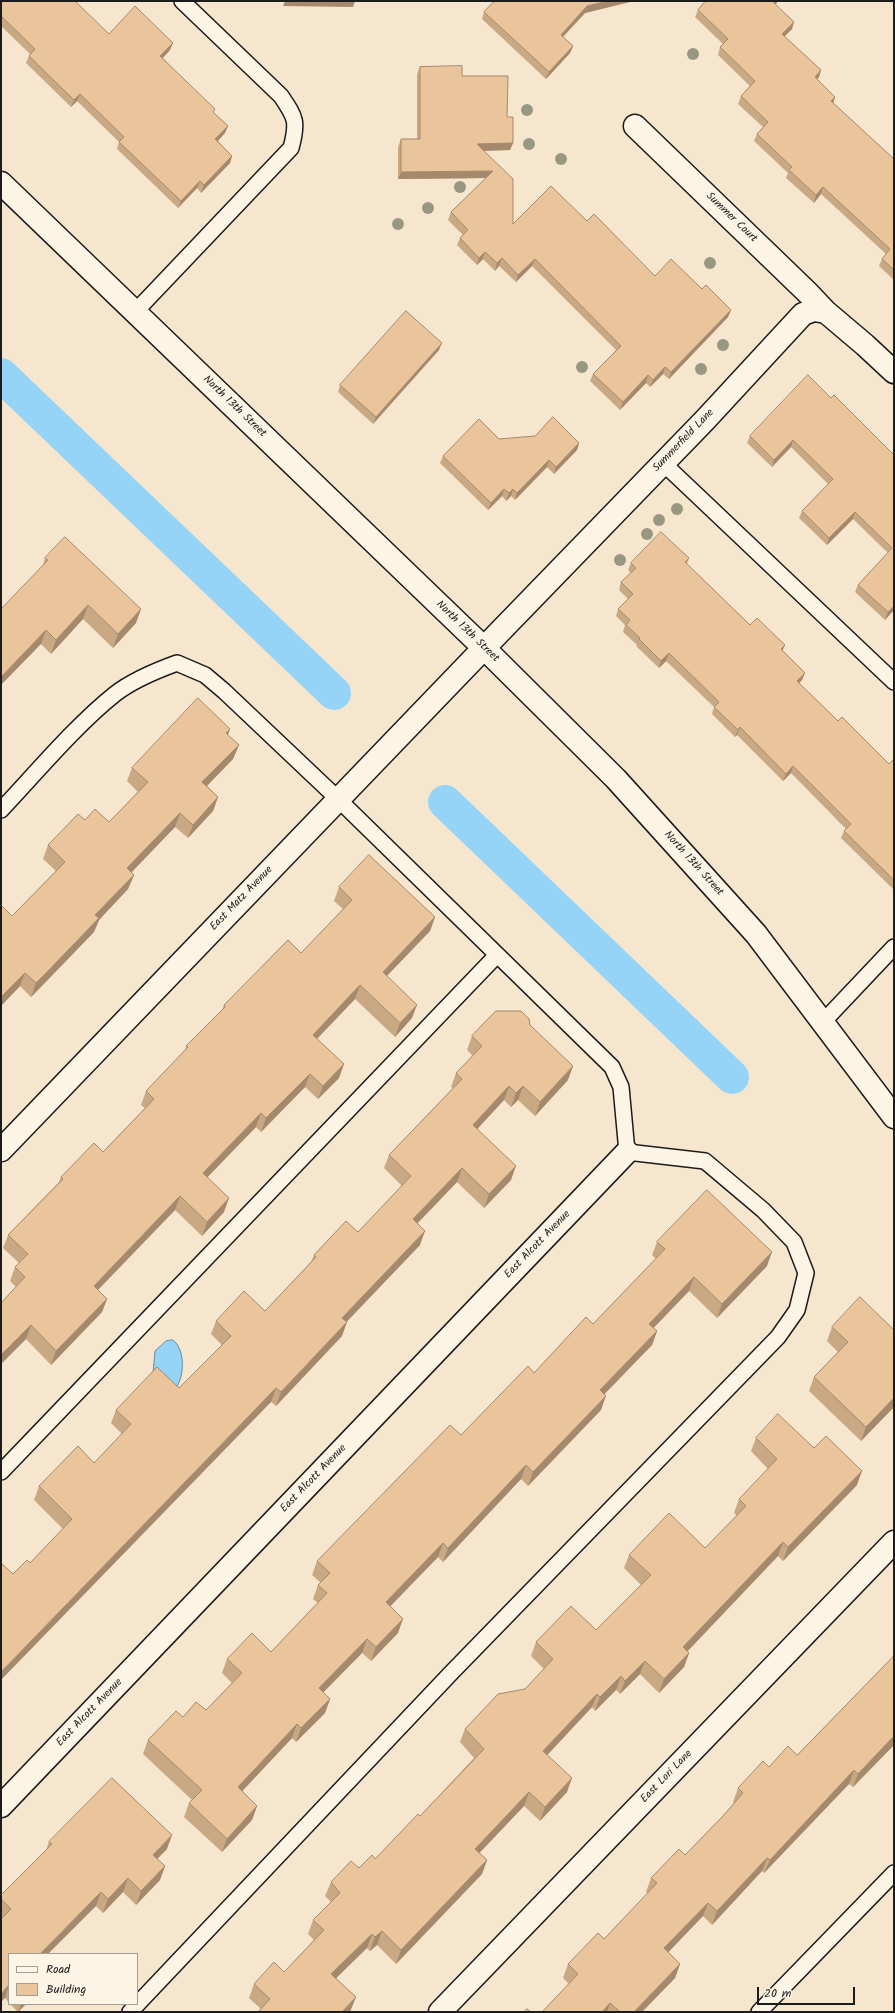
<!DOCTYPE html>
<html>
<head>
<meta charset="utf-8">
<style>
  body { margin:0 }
  #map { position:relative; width:895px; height:2013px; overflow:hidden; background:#f7e6ce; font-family:Kalam,sans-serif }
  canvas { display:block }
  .frame { position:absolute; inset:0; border:2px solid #1c1c1c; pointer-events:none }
  .legend { position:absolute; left:8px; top:1953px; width:130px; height:52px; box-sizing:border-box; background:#fcf5e5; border:1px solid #a29e95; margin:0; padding:5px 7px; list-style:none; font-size:12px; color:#1c1c1c }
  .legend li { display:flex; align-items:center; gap:8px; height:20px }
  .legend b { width:20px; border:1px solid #a29e95 }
  .scale { position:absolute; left:757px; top:1987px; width:98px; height:18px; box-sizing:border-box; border:2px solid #1c1c1c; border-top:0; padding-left:5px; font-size:12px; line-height:14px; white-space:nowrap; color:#1c1c1c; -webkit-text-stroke:3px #fcf5e5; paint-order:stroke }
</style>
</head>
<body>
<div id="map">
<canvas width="895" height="2013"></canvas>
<div class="frame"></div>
<ul class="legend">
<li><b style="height:5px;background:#fcf5e5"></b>Road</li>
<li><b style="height:11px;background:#eac49a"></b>Building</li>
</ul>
<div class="scale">20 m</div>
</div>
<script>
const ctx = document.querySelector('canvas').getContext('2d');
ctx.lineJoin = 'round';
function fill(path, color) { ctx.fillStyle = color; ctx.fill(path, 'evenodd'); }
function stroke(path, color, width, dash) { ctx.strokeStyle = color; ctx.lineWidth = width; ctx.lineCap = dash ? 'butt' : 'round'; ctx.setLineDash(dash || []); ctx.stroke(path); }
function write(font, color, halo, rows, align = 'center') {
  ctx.font = font + ' Kalam,sans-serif'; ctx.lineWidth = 3; ctx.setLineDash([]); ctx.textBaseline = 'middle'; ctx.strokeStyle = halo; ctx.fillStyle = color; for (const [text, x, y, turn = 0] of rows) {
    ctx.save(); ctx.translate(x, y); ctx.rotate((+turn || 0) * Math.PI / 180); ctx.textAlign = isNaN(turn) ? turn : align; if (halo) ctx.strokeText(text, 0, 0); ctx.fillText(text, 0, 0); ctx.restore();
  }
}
const water = new Path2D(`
  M173 1340C186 1350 184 1377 176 1388L152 1384 155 1351 166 1341Z`);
fill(water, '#95d4f6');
stroke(water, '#658a9f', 1);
stroke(new Path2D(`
  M1 375 334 693
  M445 802 732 1077`), '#95d4f6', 34);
const service = new Path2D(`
  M135 312 291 148C298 122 296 118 281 96L182 1
  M663 463 894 682
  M1 810C36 773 75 726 115 694 133 680 155 671 177 663L205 675 224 691 338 799 612 1067 621 1087 627 1152 705 1161 763 1210 794 1242 806 1273 797 1310 778 1337 452 1672 130 2012
  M823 1022 894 947
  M1 1472 497 955
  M759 2012 894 1873`);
const minor = new Path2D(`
  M635 126 809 294 826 312
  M484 648 705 420 803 314 814 310 826 312 865 345 894 372
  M1 1806 627 1152
  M440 2012 894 1542`);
const tertiary = new Path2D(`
  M1 183 484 648 616 779 756 934 894 1117
  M1 1150 484 648`);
stroke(service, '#1c1c1c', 18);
stroke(minor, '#1c1c1c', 25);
stroke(tertiary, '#1c1c1c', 25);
stroke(service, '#fcf5e5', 15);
stroke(minor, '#fcf5e5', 22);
stroke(tertiary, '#fcf5e5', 22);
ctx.fillStyle = '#989882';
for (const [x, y] of [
  [693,54],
  [527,110],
  [529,144],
  [561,159],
  [460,187],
  [428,208],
  [398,224],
  [710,263],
  [723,345],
  [582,367],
  [701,369],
  [677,509],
  [659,520],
  [647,534],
  [620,560]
]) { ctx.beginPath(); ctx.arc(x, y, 6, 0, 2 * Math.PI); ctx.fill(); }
fill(new Path2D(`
  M1 1 109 34 170 50 163 58 214 113 228 126 225 133 218 141 232 156 230 163 201 193 197 188 178 208 117 149 119 142 77 101 71 107 26 63 29 56 30 54 1 26Z
  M493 1H634L585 13 563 37 573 46 570 53 546 79 482 19 484 12 494 2Z
  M706 1H777L775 4 792 29 784 36 821 70 819 77 817 79 835 97 833 103 894 159V280L879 266 882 259 886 254 821 194 814 203 786 178 788 173 754 141 757 134 763 127 738 104 741 96 750 86 718 55 720 47 723 44 695 17 698 10Z
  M420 67 462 76 507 117 513 143 510 150 484 151 513 224 587 221 655 276 702 289 731 310 728 317 669 379 663 374 650 387 646 383 620 410 590 381 593 374 616 350 532 266 516 282 499 266 495 271 483 259 477 265 457 245 460 238 463 235 448 220 451 212 486 178 398 179V147L401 139H417V74Z
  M439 350 373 424 338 392 340 385Z
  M831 398 894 455V610L885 620 855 592 858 585 888 553 853 519 827 545 799 518 802 511 828 484 791 447 772 467 747 443 750 436Z
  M499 439 579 443 577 450 554 474 547 467 515 500 511 496 506 501 502 496 488 510 440 463 443 456Z
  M45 558 136 623 113 648 83 619 51 654 41 644 43 565Z
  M689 558 687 564 750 625 782 651 805 673 802 680 799 683 838 721 889 764 894 759V888L893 889 841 838 844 831 846 829 791 773 783 781 737 735 735 737 712 714 714 707 666 661 659 668 636 646 637 645 623 632 625 625 616 616 618 609 628 599 619 590 621 582 631 573 628 570 631 563Z
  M228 735 239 745 233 759 207 786 218 797 213 811 188 838 175 827 131 873 134 875 128 889 99 920 94 932 42 986 31 997 20 986 1 1006V905L12 916 56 871 43 859 48 845 85 820 109 822 138 792 127 781 132 768Z
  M339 887 435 917 430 931 387 976 412 1018 395 1037 355 999 317 1039 339 1078 318 1099 305 1087 261 1132 256 1127 207 1177 224 1212 202 1236 175 1210 98 1290 107 1299 102 1312 51 1365 26 1339 1 1364V1303L16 1287 10 1281 15 1267 19 1263 3 1248 8 1235 59 1182 61 1177 103 1152 145 1108 141 1105 146 1091 185 1051 186 1046 222 1010 224 1005 301 953 343 909 334 901Z
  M530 1025 568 1080 535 1116 518 1100 511 1107 504 1100 477 1129 511 1180 484 1208 457 1182 417 1224 420 1245 346 1322 342 1336 276 1406 271 1402 13 1574 30 1563 63 1529 34 1500 39 1486 94 1463 122 1434 111 1423 116 1410 179 1388 222 1345 211 1334 216 1321 265 1311 311 1262 314 1255 358 1232 402 1186 384 1168 389 1155 453 1088 451 1087 456 1073 473 1056 467 1050 472 1036Z
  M657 1242 767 1266 717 1318 689 1291 653 1328 657 1331 652 1345 604 1394 601 1410 528 1486 521 1479 443 1562 438 1557 390 1606 398 1633 371 1661 362 1653 323 1692 330 1699 325 1713 296 1742 292 1738 242 1791 257 1806 252 1820 222 1852 184 1817 189 1803 192 1800 143 1754 148 1740 183 1717 206 1710 232 1683 222 1673 227 1659 271 1652 318 1603 313 1599 318 1585 321 1583 312 1575 317 1561 461 1435 593 1324 656 1259 652 1255Z
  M832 1327 894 1330V1407L861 1441 809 1391 814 1377 838 1352 827 1341Z
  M756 1438 814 1448 857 1485 783 1561 778 1556 688 1651 689 1653 684 1667 659 1693 640 1674 620 1694 616 1690 595 1711 592 1707 547 1755 567 1792 540 1821 524 1806 479 1853 487 1860 482 1874 396 1964 377 1945 370 1951 367 1948 336 1978 351 2011 350 2012H258L261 2009 249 1998 254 1984 284 1972 314 1940 308 1934 313 1920 331 1902 325 1896 331 1882 359 1868 375 1859 420 1816 474 1758 460 1742 465 1729 525 1689 544 1669 531 1656 536 1642 596 1630 641 1585 624 1568 629 1555 705 1548 737 1516 734 1513 739 1499 768 1469 751 1451Z
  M894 1656V1745L853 1787 849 1784 764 1873 762 1871 712 1925 703 1916 668 1952 680 1964 675 1978 642 2012H542L569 1984 563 1978 568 1964 604 1939 648 1893 646 1892 651 1878 685 1855 723 1816 734 1803 733 1802 738 1788 769 1767 797 1755Z
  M49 1842 167 1849 157 1859 165 1866 160 1880 136 1905 123 1892 103 1913 96 1906 9 1954V2003L5 1998 2 1918H1V1895L46 1850Z
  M10 2004H26L18 2012Z`), '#c9a984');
fill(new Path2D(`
  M285 1H355L353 7 283 6Z
  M608 1H634L585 13 558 42 561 35 587 6Z
  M774 1H777V3L770 9Z
  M794 22 792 29 780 41 782 34Z
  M173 43 170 50 158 63 160 56Z
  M573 46 570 53 546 79 549 72Z
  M821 70 819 77 812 84 815 77Z
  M80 94 77 101 71 107 74 100Z
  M835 97 833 104 831 101Z
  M228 126 225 133 213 146 215 139Z
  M513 143 510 150 474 151 477 144Z
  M232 156 230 163 201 193 204 185Z
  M493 171 490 178 398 179 401 172Z
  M200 181 197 188 178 208 181 201Z
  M823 187 821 194 814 203 816 195Z
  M485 252 483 259 477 265 479 258Z
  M502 258 499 266 495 271 497 263Z
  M535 259 532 266 516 282 518 275Z
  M731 310 728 317 669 379 671 372Z
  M442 343 439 350 373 424 376 417Z
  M665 367 663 374 650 387 653 380Z
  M648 375 646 383 620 410 623 402Z
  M793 440 791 447 772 467 774 460Z
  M579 443 577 450 554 474 556 467Z
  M549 460 547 467 515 500 517 493Z
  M504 489 502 496 488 510 491 503Z
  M513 489 511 496 506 501 509 493Z
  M855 512 853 519 827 545 829 538Z
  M88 605 83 619 51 654 56 640Z
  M894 606V610L885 620 888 612Z
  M141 609 136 623 113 648 118 634Z
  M46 630 41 644 1 685V677Z
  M785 645 782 652 781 649Z
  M669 653 666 661 659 668 661 661Z
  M805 673 802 680 794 688 797 681Z
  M740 727 737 735 735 737 738 730Z
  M230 729 225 743 226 733Z
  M239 745 233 759 197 796 202 782Z
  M793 766 791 773 783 781 786 774Z
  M218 797 213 811 188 838 193 825Z
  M180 813 175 827 122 882 127 868Z
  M134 875 128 889 99 920 94 932 31 997 36 983 95 915Z
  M435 917 430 931 378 985 383 972Z
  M25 973 20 986 1 1006V997Z
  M360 985 355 999 308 1048 313 1035Z
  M417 1005 412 1018 395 1037 400 1023Z
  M344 1064 339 1078 318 1099 323 1086Z
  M573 1066 568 1080 535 1116 540 1102Z
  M310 1074 305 1087 261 1132 266 1118Z
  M509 1086 504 1100 468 1139 473 1125Z
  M523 1086 518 1100 511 1107 516 1093Z
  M261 1113 256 1127 198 1187 203 1173Z
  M516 1166 511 1180 484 1208 489 1194Z
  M462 1168 457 1182 408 1233 413 1219Z
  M180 1196 175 1210 89 1299 94 1286Z
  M229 1198 224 1212 202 1236 207 1222Z
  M425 1231 420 1245 337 1332 342 1318Z
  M772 1252 767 1266 717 1318 722 1304Z
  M694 1277 689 1291 644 1338 649 1324Z
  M107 1299 102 1312 51 1365 56 1351Z
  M347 1322 342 1336 276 1406 281 1392Z
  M31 1325 26 1339 1 1364V1355Z
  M657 1331 652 1345 595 1404 600 1390Z
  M276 1388 271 1402 1 1680V1672Z
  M606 1396 601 1410 528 1486 533 1472Z
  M894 1398V1407L861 1441 866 1427Z
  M526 1465 521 1479 443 1562 448 1548Z
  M862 1471 857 1485 783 1561 788 1547Z
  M783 1542 778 1556 678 1661 683 1647Z
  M443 1543 438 1557 381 1616 386 1602Z
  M403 1619 398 1633 371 1661 376 1647Z
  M367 1639 362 1653 314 1702 319 1688Z
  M689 1653 684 1667 659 1693 664 1679Z
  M645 1661 640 1674 620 1694 625 1681Z
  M621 1676 616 1690 595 1711 600 1697Z
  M597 1694 592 1707 538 1765 543 1751Z
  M330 1699 325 1713 296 1742 301 1728Z
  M297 1724 292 1738 233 1801 238 1787Z
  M894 1736V1745L853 1787 858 1774Z
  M854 1770 849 1784 764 1873 770 1860Z
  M572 1778 567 1792 540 1821 545 1807Z
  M529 1792 524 1806 470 1863 475 1849Z
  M257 1806 252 1820 222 1852 227 1839Z
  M172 1835 167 1849 148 1868 153 1855Z
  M767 1858 762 1871 712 1925 717 1911Z
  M487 1860 482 1874 396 1964 401 1950Z
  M165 1866 160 1880 136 1905 141 1891Z
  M128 1878 123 1892 103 1913 108 1899Z
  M101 1892 96 1906 48 1954H40Z
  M708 1903 703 1916 659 1962 664 1948Z
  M382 1931 377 1945 370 1951 375 1937Z
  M372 1934 367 1948 326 1988 331 1974Z
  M680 1964 675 1978 642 2012H634Z
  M9 1985 5 1998 1 2002V1994Z
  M356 1997 350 2012H342Z
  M610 2003 607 2012H602Z
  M21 2004H26L18 2012Z`), '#a4896c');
const building = new Path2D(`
  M1 1H75L109 34 135 6 173 43 160 56 215 109 213 112 228 126 215 139 232 156 204 185 200 181 181 201 119 142 124 137 80 94 74 100 29 56 35 49 1 16Z
  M495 1H608L587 6 561 35 573 46 549 72 484 12Z
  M706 1H774L773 2 794 22 782 34 821 70 815 77 835 97 831 101 894 159V270L882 259 890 249 823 187 816 195 789 170 792 167 757 134 768 122 741 96 755 81 720 47 728 39 698 10Z
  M462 66V76H508L507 117H513V143L477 144 513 179V224L551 186 587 221 594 214 655 276 671 259 702 289 706 285 731 310 671 372 665 367 653 380 648 375 623 402 593 374 621 346 535 259 518 275 502 258 497 263 485 252 479 258 460 238 468 230 451 212 493 171 401 172V139H420V67Z
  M406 311 442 343 376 417 340 385Z
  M808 375 831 398 834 395 894 455V606L888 612 858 585 892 548 855 512 829 538 802 511 833 479 793 440 774 460 750 436Z
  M553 417 579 443 556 467 549 460 517 493 513 489 509 493 504 489 491 503 443 456 479 419 499 439 535 436Z
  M661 532 689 558 685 562 750 625 757 618 785 645 781 649 805 673 797 681 838 721 842 717 889 764 894 759V880L844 831 851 824 793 766 786 774 740 727 738 730 714 707 719 702 669 653 661 661 639 639 640 638 626 625 630 620 618 609 633 594 621 582 636 568 631 563Z
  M65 537 141 609 118 634 88 605 56 640 46 630 1 677V609L48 560 45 558Z
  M198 698 230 729 226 733 239 745 202 782 218 797 193 825 180 813 127 868 134 875 95 915 99 918 47 972 36 983 25 973 1 997V905L12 916 65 862 48 845 78 814 85 820 95 809 109 822 148 782 132 768Z
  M369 855 435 917 383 972 417 1005 400 1023 360 985 313 1035 344 1064 323 1086 310 1074 266 1118 261 1113 203 1173 229 1198 207 1222 180 1196 94 1286 107 1299 56 1351 31 1325 1 1355V1303L25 1277 15 1267 28 1254 8 1235 63 1179 61 1177 94 1143 103 1152 154 1099 146 1091 188 1047 186 1046 225 1007 224 1005 288 940 301 953 352 900 339 887Z
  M496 1011H521L529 1019 530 1025 573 1066 540 1102 523 1086 516 1093 509 1086 473 1125 516 1166 489 1194 462 1168 413 1219 425 1231 342 1318 347 1322 281 1392 276 1388 1 1672V1563L13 1574 27 1560 30 1563 72 1519 39 1486 78 1446 94 1463 131 1424 116 1410 157 1367 179 1388 231 1336 216 1321 244 1291 265 1311 316 1257 314 1255 346 1221 358 1232 411 1176 389 1155 462 1079 456 1073 482 1046 472 1036Z
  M707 1190 772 1252 722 1304 694 1277 649 1324 657 1331 600 1390 606 1396 533 1472 526 1465 448 1548 443 1543 386 1602 403 1619 376 1647 367 1639 319 1688 330 1699 301 1728 297 1724 238 1787 257 1806 227 1839 189 1803 202 1790 148 1740 176 1711 183 1717 196 1702 206 1710 242 1673 227 1659 252 1633 271 1652 327 1593 318 1585 330 1573 317 1561 450 1425 461 1435 528 1366 534 1373 586 1317 593 1324 665 1249 657 1242Z
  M860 1297 894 1330V1398L866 1427 814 1377 848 1342 832 1327Z
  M778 1414 814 1448 826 1436 862 1471 788 1547 783 1542 683 1647 689 1653 664 1679 645 1661 625 1681 621 1676 600 1697 597 1694 543 1751 572 1778 545 1807 529 1792 475 1849 487 1860 401 1950 382 1931 375 1937 372 1934 331 1974 356 1997 342 2012H258L270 1999 254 1984 274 1962 284 1972 324 1930 313 1920 340 1893 331 1882 351 1861 359 1868 372 1855 375 1859 418 1814 420 1816 484 1749 465 1729 498 1694 525 1689 553 1659 536 1642 571 1606 596 1630 651 1575 629 1555 669 1513 705 1548 746 1506 739 1499 777 1459 756 1438Z
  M894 1656V1736L858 1774 854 1770 770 1860 767 1858 717 1911 708 1903 664 1948 680 1964 634 2012H620L610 2003 602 2012H542L578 1974 568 1964 598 1933 604 1939 657 1883 651 1878 679 1849 685 1855 723 1816 743 1793 738 1788 763 1761 769 1767 788 1746 797 1755Z
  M112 1778 172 1835 153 1855 165 1866 141 1891 128 1878 108 1899 101 1892 40 1954H9V1985L1 1994V1919L11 1909 1 1899V1895L52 1844 49 1842Z
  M527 2009 531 2012H524Z`);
fill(building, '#eac49a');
stroke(building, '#a4896c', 1);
write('11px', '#1c1c1c', '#fcf5e5', [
  ["Summer Court",731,218,44],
  ["North 13th Street",234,407,44],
  ["Summerfield Lane",684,441,-46],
  ["North 13th Street",467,632,44],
  ["North 13th Street",693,864,48],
  ["East Matz Avenue",242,899,-46],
  ["East Alcott Avenue",538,1245,-46],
  ["East Alcott Avenue",314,1479,-46],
  ["East Alcott Avenue",90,1713,-46],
  ["East Lori Lane",667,1777,-46]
]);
</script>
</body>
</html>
